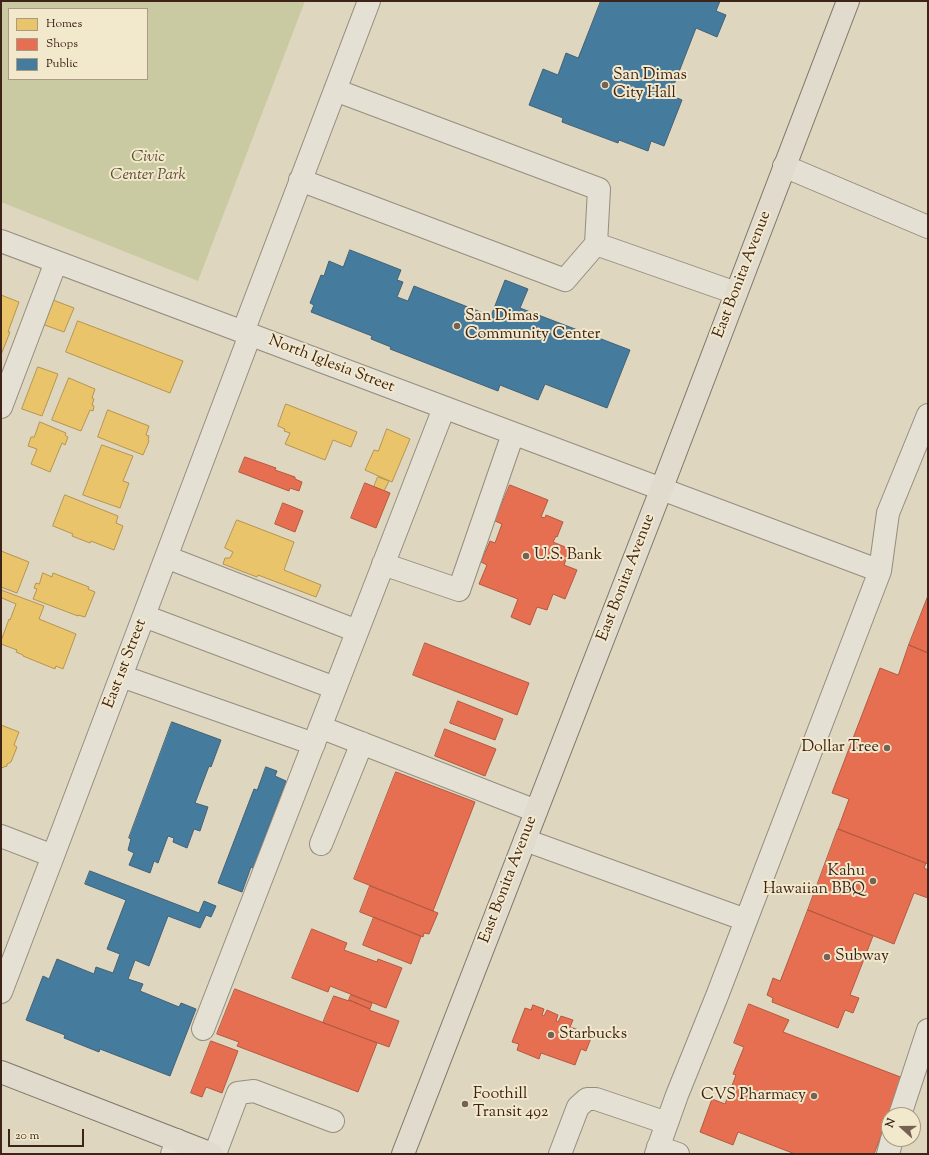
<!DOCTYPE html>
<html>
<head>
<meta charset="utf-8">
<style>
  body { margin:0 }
  #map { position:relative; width:929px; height:1155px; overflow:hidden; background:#ded6be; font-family:"Sorts Mill Goudy",serif }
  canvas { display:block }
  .frame { position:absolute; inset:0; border:2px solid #3d2318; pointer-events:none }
  .legend { position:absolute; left:8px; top:8px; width:140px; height:72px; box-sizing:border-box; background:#f2e8cc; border:1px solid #aa9984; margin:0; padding:5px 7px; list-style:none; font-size:12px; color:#3d2318 }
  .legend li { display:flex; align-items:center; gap:8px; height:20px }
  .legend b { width:20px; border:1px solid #aa9984 }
  .north { position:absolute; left:881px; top:1107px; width:40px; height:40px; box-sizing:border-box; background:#f2e8cc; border:1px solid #aa9984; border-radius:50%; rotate:291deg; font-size:11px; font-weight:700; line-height:16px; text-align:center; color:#3d2318 }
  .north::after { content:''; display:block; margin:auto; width:14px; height:18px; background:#756252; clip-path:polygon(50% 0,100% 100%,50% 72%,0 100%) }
  .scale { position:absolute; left:8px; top:1129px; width:76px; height:18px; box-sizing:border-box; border:2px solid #3d2318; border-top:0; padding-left:5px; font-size:12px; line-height:14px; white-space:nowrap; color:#3d2318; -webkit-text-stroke:3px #f2e8cc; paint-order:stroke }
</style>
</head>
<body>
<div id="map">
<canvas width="929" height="1155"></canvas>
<div class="frame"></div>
<ul class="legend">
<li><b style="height:11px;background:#e9c46a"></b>Homes</li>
<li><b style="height:11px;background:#e76f51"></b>Shops</li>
<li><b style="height:11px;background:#457b9d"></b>Public</li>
</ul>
<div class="north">N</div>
<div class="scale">20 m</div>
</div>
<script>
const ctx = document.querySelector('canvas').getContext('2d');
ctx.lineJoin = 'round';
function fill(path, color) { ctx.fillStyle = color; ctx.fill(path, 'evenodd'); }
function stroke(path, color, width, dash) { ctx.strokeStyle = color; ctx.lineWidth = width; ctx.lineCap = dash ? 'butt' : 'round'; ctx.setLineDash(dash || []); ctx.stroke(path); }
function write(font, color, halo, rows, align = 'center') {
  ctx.font = font + ' "Sorts Mill Goudy",serif'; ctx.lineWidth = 4; ctx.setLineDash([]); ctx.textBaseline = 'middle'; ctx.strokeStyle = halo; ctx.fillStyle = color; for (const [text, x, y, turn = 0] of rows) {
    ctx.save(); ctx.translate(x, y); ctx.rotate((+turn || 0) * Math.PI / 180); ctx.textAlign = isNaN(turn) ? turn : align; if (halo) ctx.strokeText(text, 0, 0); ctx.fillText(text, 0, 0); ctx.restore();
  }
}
fill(new Path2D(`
  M1 1H305L198 281 1 202ZM9 9H147V79H9Z`), '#c9caa2');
const homes = new Path2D(`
  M1 295 19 302 8 332H10L1 355Z
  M53 300 74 308 64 332 42 324Z
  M78 321 183 361 170 393 66 352Z
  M38 367 58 374 42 416 22 409Z
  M69 378 95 389 92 398 94 399 92 405 94 406 93 411 90 410 81 431 52 420Z
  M286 404 357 432 351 447 333 440 325 460 285 444 290 433 284 431 285 429 278 426Z
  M108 410 149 426 146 435 149 436 148 440 149 441 143 455 98 437Z
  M40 422 66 433 65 435 68 437 65 445 62 443 50 472 31 464 37 449 28 446 31 437H34Z
  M387 429 410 439 392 482 365 470 374 450 378 451Z
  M102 445 133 456 123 481 129 483 120 508 83 495Z
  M378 477 389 481 384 491 374 487Z
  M65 495 118 516 116 523 123 526 114 550 91 541 90 543 72 536 73 534 53 526Z
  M237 520 294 542 284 570 321 585 316 597 258 575 257 577 223 564 225 558H230L233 552 225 548Z
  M1 551 29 562 17 593 1 587Z
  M43 573 52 577 53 573 89 587 88 589 95 592 85 617 78 615V616L33 599 37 589 34 588 36 583 39 584Z
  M1 590 44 606 39 619 76 634 63 669 56 666 55 669 23 656V655L16 652 17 650 1 644V641L9 619 10 620 16 604 2 598 1 601Z
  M1 725 19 732 14 745 17 747 11 762 7 764V766L1 768Z`);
fill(homes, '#e9c46a');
stroke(homes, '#b59451', 1);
const shops = new Path2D(`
  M245 457 276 468 275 470 295 477V479L302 482 299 491 290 488 289 491 239 472Z
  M365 483 390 493 376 528 351 518Z
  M510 485 548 500 541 517 545 518 546 515 563 522 557 537 556 536 553 542 570 549 564 565 577 570 565 599 553 594 547 610 537 607 530 625 511 617 518 599 479 584 487 565 481 562 490 541 495 543 502 524 495 521Z
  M283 503 303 511 295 532 275 524Z
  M928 596V653L909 645Z
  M425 643 529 683 517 715 413 675Z
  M909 645 928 653V864L838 829 849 799 832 793 880 668 898 675Z
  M458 701 503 719 495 740 450 723Z
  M445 729 496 749 485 776 435 756Z
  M396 772 475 802 433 911 354 879Z
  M838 829 926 863 924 868 928 870V898L914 893 894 944 808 910Z
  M370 886 438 913 429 934 424 933 423 937 360 912Z
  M808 910 873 936 850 995 859 998 853 1013 845 1010 838 1028 772 1002 773 998 767 995 773 978 780 981Z
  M374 917 421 936 411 964 363 945Z
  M312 929 347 943 344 950 377 962 378 959 402 968 386 1008 330 986 328 992 292 978Z
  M235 989 377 1043 358 1092 237 1046 239 1042 217 1034Z
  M351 995 372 1003 370 1009 349 1000Z
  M334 996 349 1001V1000L370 1009 369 1010 399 1021 389 1047 323 1023Z
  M749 1004 789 1020 783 1032 903 1078 874 1154H795L738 1132 733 1145 700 1132 712 1099 725 1104 736 1075 733 1074 744 1047 734 1043Z
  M533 1005 544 1009 542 1015 544 1016 547 1010 558 1015 556 1021 558 1022 561 1016 573 1020 570 1027 587 1033 586 1036 591 1038 586 1051 581 1049 575 1065 541 1053 539 1059 517 1050 519 1044 512 1042 525 1008 531 1010Z
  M211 1041 238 1051 222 1093 206 1087 202 1097 191 1093Z`);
fill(shops, '#e76f51');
stroke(shops, '#b45840', 1);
const public = new Path2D(`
  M601 1H720L716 11 726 15 717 37 696 28 670 95 682 100 664 146 651 141 648 151 619 140 618 143 562 122 563 118 529 105 543 69 558 75 566 53 578 58Z
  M350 250 401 270 397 280 403 282 397 297 408 301 414 286 491 316 505 280 528 289 520 308 630 350 607 408 545 384 538 400 500 385 498 391 390 349 391 347 371 339 372 336 311 312 314 305 310 303 321 275 324 276 329 261 343 267Z
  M172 722 221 740 211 767 209 766 195 803 208 807 200 831 194 829 187 848 173 842 174 838 168 836 158 863 154 861 150 873 129 865 134 853 128 850 131 839 129 838Z
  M266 767 277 771 275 776 286 781 253 868 251 867 242 892 218 883 254 789 257 790Z
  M90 871 199 913 204 901 216 906 211 917 206 915 200 928 168 916 149 966 135 960 128 979 143 984 140 991 179 1007 181 1003 196 1009 170 1076 100 1049 99 1052 64 1038 65 1035 26 1020 43 976 49 979 57 959 94 974 96 967 113 973 120 954 107 949 126 900 85 884Z`);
fill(public, '#457b9d');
stroke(public, '#436175', 1);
const minor = new Path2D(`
  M784 166 928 227
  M300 180 565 280 596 244 599 189 335 90
  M1 241 880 571
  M596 244 736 293
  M243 332 369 1
  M1 407 56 262
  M166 557 357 631
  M383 564 459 590 513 434
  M144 616 335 688
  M121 676 314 744
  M320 727 536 811
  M1 836 53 856
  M525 840 746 920
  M321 844 362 743
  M1 992 53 856 250 335
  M203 1029 444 408
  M900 1115 928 1030
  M658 1147 678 1154
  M172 1154 177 1140
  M215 1154 238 1093 254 1091 333 1121
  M560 1154 578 1107 587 1099H596L667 1123
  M656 1154 677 1095 717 996 880 571 888 513 928 415
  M888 1154 892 1139`);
const major = new Path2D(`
  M1 1072 212 1154
  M403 1154 661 490 848 1`);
stroke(minor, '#958d7f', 24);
stroke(major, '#7f7669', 24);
stroke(minor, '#e5e0d4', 22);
stroke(major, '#e0dbcd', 22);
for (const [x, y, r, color] of [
  [605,85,4,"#756252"],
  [457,326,4,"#756252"],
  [526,556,4,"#756252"],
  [887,748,4,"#756252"],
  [873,881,4,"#756252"],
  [827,957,4,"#756252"],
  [551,1035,4,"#756252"],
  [814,1096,4,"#756252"],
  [465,1104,4,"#756252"]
]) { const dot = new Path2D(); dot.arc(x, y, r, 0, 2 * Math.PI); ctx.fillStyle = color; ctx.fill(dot); stroke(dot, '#f2e8cc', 1.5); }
write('16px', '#3d2318', '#f2e8cc', [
  ["San Dimas",613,76],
  ["City Hall",613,94],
  ["San Dimas",465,317],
  ["Community Center",465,335],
  ["U.S. Bank",534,556],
  ["Dollar Tree",879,748,"right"],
  ["Kahu",865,872,"right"],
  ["Hawaiian BBQ",865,890,"right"],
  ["Subway",835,957],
  ["Starbucks",559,1035],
  ["Foothill",473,1095],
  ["Transit 492",473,1113],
  ["CVS Pharmacy",806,1096,"right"]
], 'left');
write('italic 16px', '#5c4a35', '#f2e8cc', [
  ["Civic",148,158],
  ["Center Park",148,176]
]);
write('16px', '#3d2318', '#f2e8cc', [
  ["East Bonita Avenue",743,275,-69],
  ["North Iglesia Street",331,365,21],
  ["East Bonita Avenue",627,578,-69],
  ["East 1st Street",126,664,-69],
  ["East Bonita Avenue",509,880,-69]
]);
</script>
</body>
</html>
